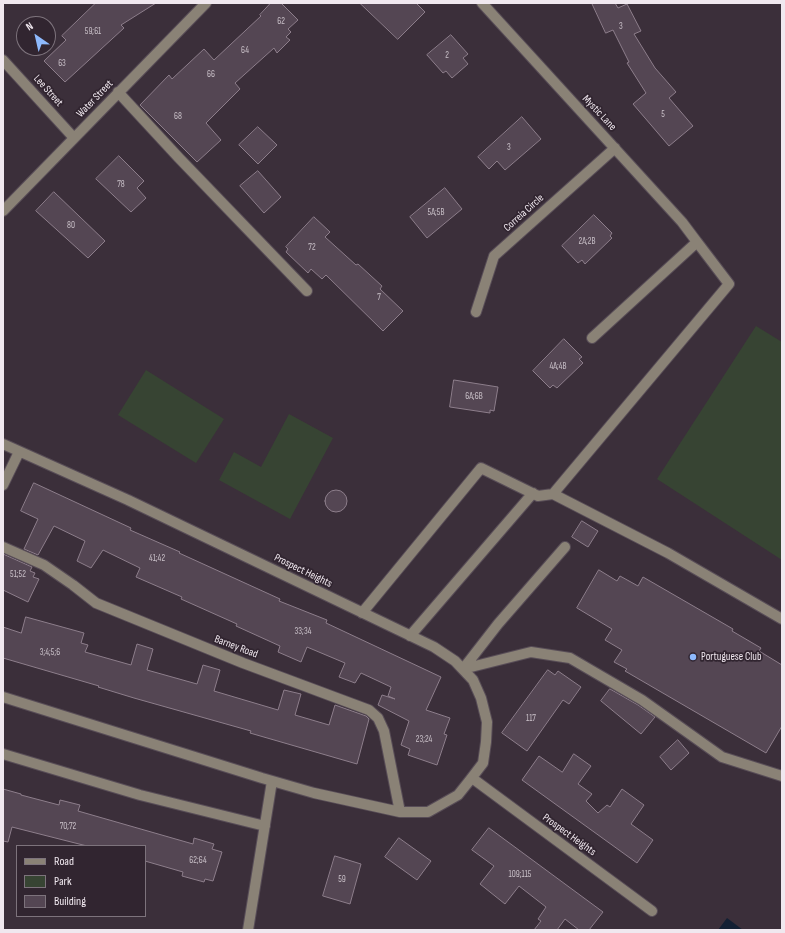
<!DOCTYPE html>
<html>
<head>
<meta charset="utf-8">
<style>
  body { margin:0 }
  #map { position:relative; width:785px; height:933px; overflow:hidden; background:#3b2f3a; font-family:"Sofia Sans Condensed",sans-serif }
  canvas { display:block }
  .frame { position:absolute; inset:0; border:4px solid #f0e8ef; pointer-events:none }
  .legend { position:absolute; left:16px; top:845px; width:130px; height:72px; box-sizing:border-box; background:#312530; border:1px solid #7d737c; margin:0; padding:5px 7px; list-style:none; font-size:12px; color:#f0e8ef }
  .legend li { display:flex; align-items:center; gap:8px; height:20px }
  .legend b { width:20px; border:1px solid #7d737c }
  .north { position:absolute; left:16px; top:16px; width:40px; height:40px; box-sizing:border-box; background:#312530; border:1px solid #7d737c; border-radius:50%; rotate:326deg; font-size:11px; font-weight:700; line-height:16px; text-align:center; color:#f0e8ef }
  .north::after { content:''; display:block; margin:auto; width:14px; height:18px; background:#8eb9fd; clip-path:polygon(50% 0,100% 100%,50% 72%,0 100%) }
</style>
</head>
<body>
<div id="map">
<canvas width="785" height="933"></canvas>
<div class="frame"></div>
<ul class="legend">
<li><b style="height:5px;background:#8a8276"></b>Road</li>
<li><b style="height:11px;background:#374433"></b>Park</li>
<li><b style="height:11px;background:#544653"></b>Building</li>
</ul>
<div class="north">N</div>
</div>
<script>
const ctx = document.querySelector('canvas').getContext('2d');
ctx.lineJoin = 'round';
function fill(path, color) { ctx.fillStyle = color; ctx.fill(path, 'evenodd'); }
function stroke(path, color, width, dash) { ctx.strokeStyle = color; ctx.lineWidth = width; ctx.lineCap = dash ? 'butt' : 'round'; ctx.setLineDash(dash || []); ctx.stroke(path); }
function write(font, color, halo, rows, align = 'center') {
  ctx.font = font + ' "Sofia Sans Condensed",sans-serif'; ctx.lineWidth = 3.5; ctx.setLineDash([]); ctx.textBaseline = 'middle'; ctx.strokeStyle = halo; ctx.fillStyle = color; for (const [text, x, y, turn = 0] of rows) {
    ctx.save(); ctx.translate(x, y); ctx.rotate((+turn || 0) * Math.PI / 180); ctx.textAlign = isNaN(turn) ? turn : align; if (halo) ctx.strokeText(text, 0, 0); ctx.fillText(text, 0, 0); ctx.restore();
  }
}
fill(new Path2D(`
  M756 326 782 342V560L657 479Z
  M146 370 224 419 196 463 118 415Z
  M289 414 333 438 290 519 219 480 234 452 261 467Z`), '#374433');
fill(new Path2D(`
  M727 918 743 930H718Z`), '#132034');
const building = new Path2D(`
  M96 3H156L121 25 124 28 65 82 44 61 66 40 62 36Z
  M271 3H281L298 20 288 29 291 32 286 37 290 40 277 53 274 48 235 83 240 89 206 123 221 140 197 162 140 105 169 75 172 79 204 49 214 60 261 16 260 15Z
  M360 3H416L425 12 398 39Z
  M592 3H615L618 8 627 4 641 31 634 34 655 68 676 92 669 98 693 126 669 146 633 104 646 93 627 63 629 62 613 30 606 33Z
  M451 35 468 54 463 58 468 64 452 78 446 71 443 73 427 55Z
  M522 117 541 139 505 170 497 161 489 169 478 157Z
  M258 127 277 145 258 164 239 145Z
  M119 156 144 181 137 188 146 198 131 212 96 179Z
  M258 171 281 197 264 213 240 186Z
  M445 188 462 209 427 238 410 217Z
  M54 192 105 241 88 258 36 211Z
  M594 215 612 233 610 236 612 238 585 264 582 260 578 263 562 246Z
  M314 217 330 232 325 237 356 265 358 264 382 286 380 289 403 311 383 331 326 275 322 279 311 269 308 273 286 252 288 249 286 247Z
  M564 339 582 357 579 359 583 363 557 388 553 385 550 388 533 371Z
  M454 380 498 387 494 411 490 410V413L450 407Z
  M34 483 131 528 130 530 180 552 179 553 280 599 279 601 327 620 326 623 441 677 426 710 450 718 444 734 447 735 437 765 408 755 410 749 401 745 409 721 378 705 382 695 395 699 388 696 391 687 361 673 355 683 339 677 345 663 307 647 301 662 278 652 280 646 236 626 237 624 181 599 182 597 136 577 140 568 103 550 91 568 77 561 85 541 54 526 38 555 24 549 38 519 21 511Z
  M325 501a11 11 0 1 1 22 0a11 11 0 1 1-22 0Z
  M582 521 598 531 588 547 572 537Z
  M3 554 32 567 30 571 35 573 33 577 39 579 28 602 3 590Z
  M599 570 617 581 620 576 638 586 643 577 733 629 732 631 761 648 759 651 782 665V726L766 753 625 671 627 669 614 662 622 650 605 640 612 629 577 608Z
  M26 617 84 633 81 643 88 645 85 652 131 665 137 644 153 649 147 670 197 684 203 665 220 670 214 691 278 710 284 690 301 694 295 715 329 725 335 705 366 716 369 719 357 764 250 733 251 731 134 698 98 687 99 686 3 658V627L21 633Z
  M548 670 555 675 558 671 581 687 569 704 563 700 527 751 502 733Z
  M610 689 638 705 655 717 641 734 601 701Z
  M678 740 689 753 671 770 660 757Z
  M574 754 591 766 578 784 592 794 586 801 598 813 607 805 610 807 622 789 644 805 631 824 653 840 637 863 522 780 539 756 562 772Z
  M3 789 21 794V795L59 805 60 800 80 805 78 811 193 844 194 838 214 844 212 849 222 852 213 881 205 879 204 882 182 876 183 872 145 861V846H87L12 827 8 842 3 841Z
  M489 828 603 912 589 930H579L565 919 557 930H534L541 921 538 919 546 907 519 886 505 904 480 884 494 866 472 850Z
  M399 838 431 861 417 880 385 857Z
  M335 856 361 864 350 904 323 896Z`);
fill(building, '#544653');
stroke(building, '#8d7e8b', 1);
const minor = new Path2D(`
  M482 3 682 222 697 242
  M3 60 74 138
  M118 92 179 158 307 291
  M3 211 206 3
  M476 312 494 256 615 148
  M3 444 128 500 434 647 455 661 473 680 481 698 487 722 486 742 483 763 470 780 458 795 428 812H400L314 793 262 778 3 697
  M3 485 19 452
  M553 494 668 553 782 619
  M3 547 44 565 73 585 96 603 243 663 369 710 378 718 384 731 400 812
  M565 547 498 624 463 669 531 652 570 658 642 700 722 757 782 776
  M362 613 481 468 538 496 553 494 729 284 697 242 592 338
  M410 636 533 493
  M3 754 140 795 265 826
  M472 778 652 911
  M248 930 272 781`);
stroke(minor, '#584d57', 12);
stroke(minor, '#8a8276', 10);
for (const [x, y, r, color] of [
  [693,657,4,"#8eb9fd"]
]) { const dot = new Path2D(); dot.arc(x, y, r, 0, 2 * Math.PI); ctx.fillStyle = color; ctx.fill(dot); stroke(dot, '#312530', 1.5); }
write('9px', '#c9c0c8', null, [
  ["62",281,22],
  ["3",621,27],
  ["59;61",93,32],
  ["64",245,51],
  ["2",447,56],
  ["63",62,64],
  ["66",211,75],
  ["5",663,115],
  ["68",178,117],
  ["3",509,148],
  ["78",121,185],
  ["5A;5B",436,213],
  ["80",71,226],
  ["2A;2B",587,242],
  ["72",312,248],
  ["7",379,298],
  ["4A;4B",558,367],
  ["6A;6B",474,397],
  ["41;42",157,559],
  ["51;52",18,575],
  ["33;34",303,632],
  ["3;4;5;6",50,653],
  ["117",531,719],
  ["23;24",424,740],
  ["70;72",68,827],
  ["62;64",198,861],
  ["109;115",520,875],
  ["59",342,880]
]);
write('11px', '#f0e8ef', '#312530', [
  ["Lee Street",48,91,48],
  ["Water Street",95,99,-46],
  ["Mystic Lane",599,113,47],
  ["Correia Circle",524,213,-42],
  ["Prospect Heights",303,571,26],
  ["Barney Road",236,647,21],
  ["Prospect Heights",569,835,36]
]);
write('11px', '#f0e8ef', '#312530', [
  ["Portuguese Club",701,657]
], 'left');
</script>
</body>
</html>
